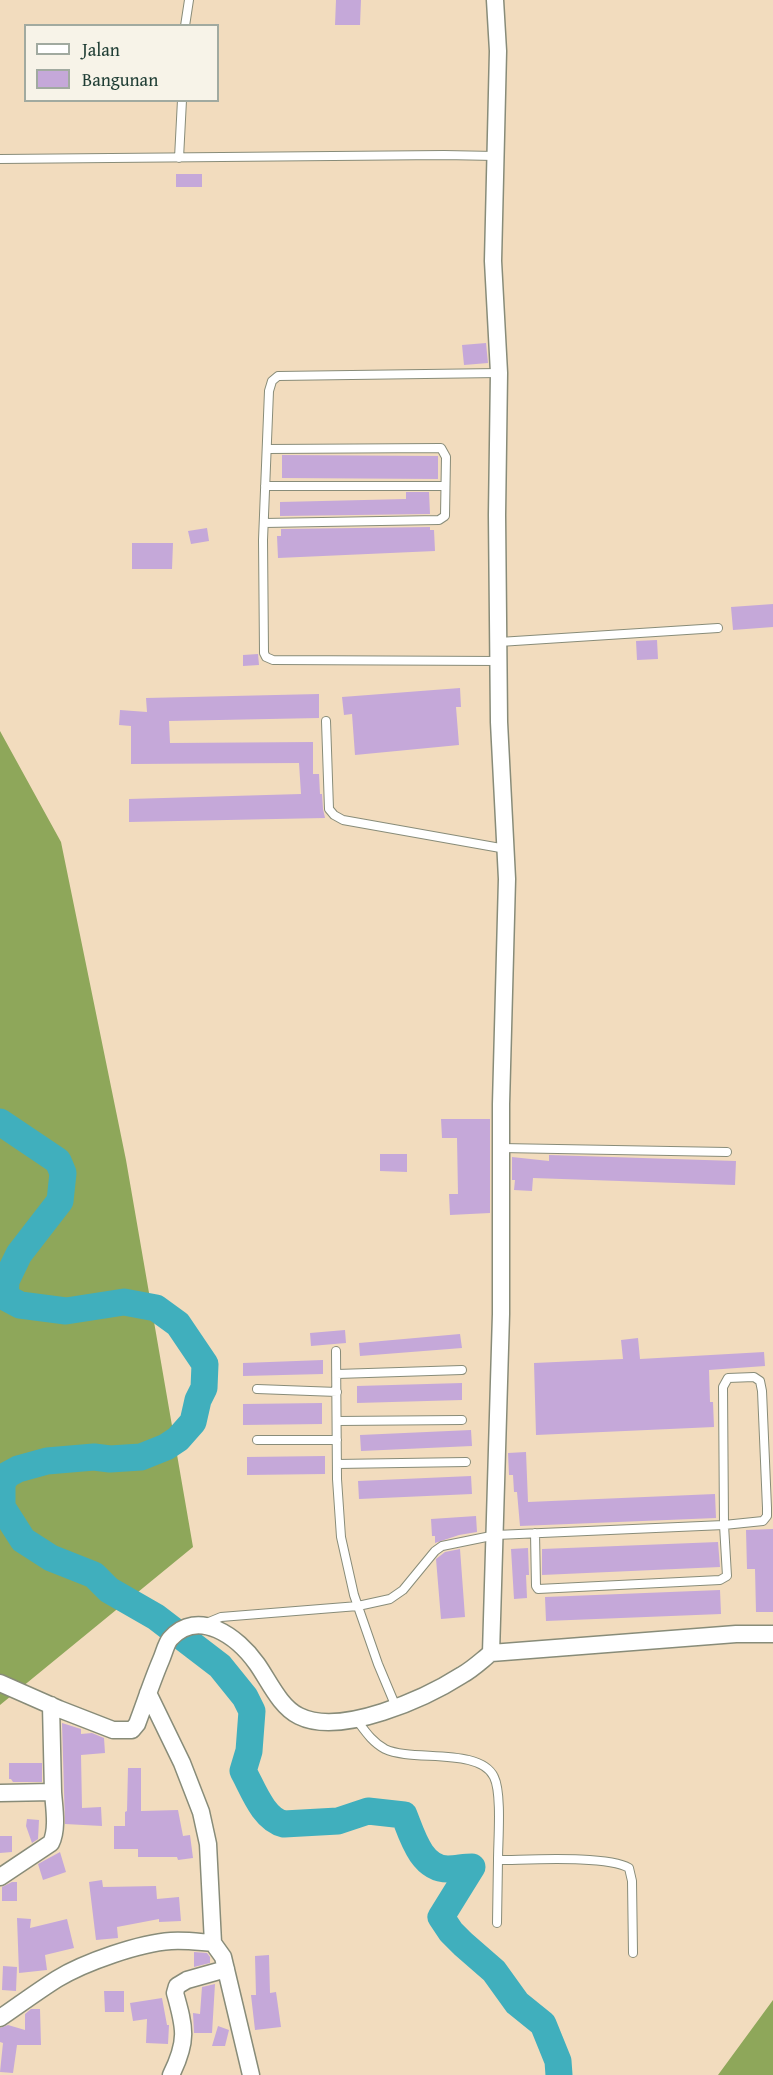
<!DOCTYPE html>
<html>
<head>
<meta charset="utf-8">
<style>
  body { margin:0 }
  #map { position:relative; width:773px; height:2075px; overflow:hidden; background:#f2dcbe; font-family:"Gentium Book Plus",serif }
  canvas { display:block }
  .legend { position:absolute; left:24px; top:24px; width:195px; height:78px; box-sizing:border-box; background:#f7f3e8; border:2px solid #a1aaa0; margin:0; padding:8px 10px; list-style:none; font-size:18px; color:#1f3d34 }
  .legend li { display:flex; align-items:center; gap:12px; height:30px }
  .legend b { width:30px; border:2px solid #a1aaa0 }
</style>
</head>
<body>
<div id="map">
<canvas width="773" height="2075"></canvas>
<ul class="legend">
<li><b style="height:8px;background:#fff"></b>Jalan</li>
<li><b style="height:16px;background:#c5a8d9"></b>Bangunan</li>
</ul>
</div>
<script>
const ctx = document.querySelector('canvas').getContext('2d');
ctx.lineJoin = 'round';
function fill(path, color) { ctx.fillStyle = color; ctx.fill(path, 'evenodd'); }
function stroke(path, color, width, dash) { ctx.strokeStyle = color; ctx.lineWidth = width; ctx.lineCap = dash ? 'butt' : 'round'; ctx.setLineDash(dash || []); ctx.stroke(path); }
fill(new Path2D(`
  M0 731 61 842 126 1160 193 1547 0 1705Z
  M773 2000V2075H718Z`), '#8ea75a');
stroke(new Path2D(`
  M0 1122 58 1161 63 1173 60 1201 19 1254 6 1281 5 1297 20 1305 66 1311 124 1302 156 1308 178 1324 205 1364 204 1388 198 1400 193 1422 178 1439 166 1447 141 1457 110 1459 94 1457 47 1461 18 1469 7 1475 2 1483V1507L23 1540 51 1558 94 1575 109 1590 156 1617 220 1666 245 1697 252 1711 249 1751 243 1771C253 1789 263 1819 284 1824L338 1821 368 1811 404 1815C412 1835 421 1869 448 1869 456 1869 464 1867 472 1867L441 1917 451 1932 463 1944 494 1971 517 2003 543 2024 558 2061 559 2075`), '#40afbd', 27);
fill(new Path2D(`
  M336 0H361L360 25H335Z
  M176 174H202V187H176Z
  M486 343 488 363 464 365 462 345Z
  M282 455 438 456V479L282 478Z
  M406 492H429L430 514 280 516V502L406 499Z
  M430 527V530H434L435 551 278 558 277 536H281V529Z
  M207 528 209 541 191 544 188 531Z
  M132 543H173L172 569H132Z
  M773 604V627L733 630 731 607Z
  M657 640 658 659 637 660 636 641Z
  M258 654 259 665 243 666V655Z
  M460 688 461 707H456L459 745 355 755 352 714 344 715 342 697Z
  M319 694V718L169 721 170 743 313 742V774H319L320 794H322L323 809 325 818 129 822V799L301 794 299 763 131 764V726L119 725 120 710 147 712 146 698Z
  M441 1119H490V1213L450 1215 449 1194H458L457 1138H442Z
  M380 1154H407V1172L380 1171Z
  M549 1155 736 1161 735 1185 533 1178 532 1191 514 1190 515 1180H512V1157L549 1161Z
  M345 1330 346 1343 311 1346 310 1333Z
  M460 1334 462 1348 360 1356 359 1343Z
  M638 1338 640 1359 764 1352 765 1366 709 1370 710 1402H713L714 1427 536 1435 534 1363 623 1359 621 1340Z
  M323 1360V1374L243 1376V1363Z
  M462 1383V1400L357 1403V1386Z
  M322 1403V1424L243 1425V1404Z
  M471 1430 472 1446 361 1451 360 1435Z
  M526 1452 528 1502 715 1494 716 1518 520 1526 517 1492H514L513 1475H509L508 1453Z
  M325 1456V1474L247 1475V1457Z
  M471 1476 472 1494 359 1499 358 1481Z
  M476 1516 477 1532 459 1535 435 1543V1536H432L431 1519Z
  M773 1529V1612H756L755 1569H747L746 1530Z
  M718 1542 720 1567 542 1575V1549Z
  M528 1548 529 1575H526L527 1598 514 1599 511 1549Z
  M460 1549 465 1617 441 1619 436 1559 445 1552Z
  M720 1590 721 1614 546 1621 545 1597Z
  M62 1723 81 1729V1734L92 1733 104 1738 105 1753 81 1755 82 1808 101 1807 102 1826 65 1824Z
  M9 1763H42V1782H13L11 1779H9Z
  M128 1768H141V1811L178 1810 183 1836 190 1835 193 1858 178 1860 177 1857H138V1849H114V1826H125V1812L127 1811Z
  M27 1819 39 1820 38 1839 32 1843 26 1826Z
  M0 1836H12V1852L0 1853Z
  M60 1852 66 1872 43 1880 38 1864Z
  M102 1880 103 1887 156 1886 157 1899 179 1897 181 1921 159 1922V1919L117 1927 118 1938 96 1940 89 1882Z
  M12 1882H17V1901H2V1887Z
  M17 1918 31 1919 30 1928 67 1919 74 1948 45 1955 47 1970 19 1973Z
  M194 1952 207 1953 210 1957V1963L194 1967Z
  M269 1955 270 1993 276 1992 281 2027 255 2030 251 1995H256L255 1956Z
  M3 1966 17 1967 16 1991 2 1990Z
  M215 1984 212 2033H194L193 2013 200 2014 202 1987Z
  M104 1991H124V2012H105Z
  M162 1998 167 2025H169L168 2044 146 2043 147 2019 133 2021 130 2003Z
  M31 2009H40L41 2045H17L13 2073 0 2072 3 2043 0 2042V2028L8 2025 25 2030V2014Z
  M218 2026 229 2030 225 2046H212Z`), '#c5a8d9');
const lane = new Path2D(`
  M185 26 189 0
  M179 158 182 100
  M0 159 444 155 495 156
  M499 373 278 376 272 381 269 391 263 540 264 653 266 657 273 660 499 661
  M265 486H445
  M264 523 439 520 445 516 446 457 441 448 267 449
  M499 642 718 628
  M326 721 329 809 334 815 343 820 506 849
  M501 1148 727 1152
  M336 1351 337 1479 341 1537 354 1595 378 1664 396 1707
  M337 1374 462 1370
  M257 1389 337 1392
  M337 1421 462 1420
  M257 1440H337
  M337 1464 466 1462
  M204 1624 221 1617 358 1606 390 1599 403 1590 435 1551 442 1546 496 1535 724 1525 763 1521 767 1516V1508L762 1391 760 1381 754 1377 728 1378 723 1387 724 1525 727 1576 720 1580 538 1589 536 1586 535 1533
  M356 1719C365 1731 372 1742 385 1749 412 1762 480 1747 494 1777 502 1793 498 1841 498 1860 527 1860 607 1855 629 1868L632 1881 633 1953
  M497 1923 498 1860`);
const street = new Path2D(`
  M491 1653 736 1634H773
  M0 1683 59 1709 113 1730H132L137 1724C145 1703 152 1681 161 1660 164 1653 166 1644 170 1639 198 1607 238 1637 257 1664 269 1681 280 1707 299 1716 341 1737 426 1698 462 1675 473 1669 482 1660 491 1653L501 1314V1104L507 879 499 722 497 515 499 373 493 261 498 51 495 0
  M148 1693 182 1763 201 1812 208 1844 213 1943 223 1957 251 2075
  M51 1705 53 1792
  M0 1793 53 1792C54 1807 58 1829 51 1843L0 1877
  M0 2018C19 2005 38 1991 57 1979 85 1962 140 1943 171 1941 185 1940 199 1942 213 1943
  M171 2075C188 2041 185 2028 175 1993L177 1986 187 1980 226 1969`);
stroke(lane, '#888c79', 10);
stroke(street, '#888c79', 19);
stroke(lane, '#fff', 8);
stroke(street, '#fff', 16);
</script>
</body>
</html>
